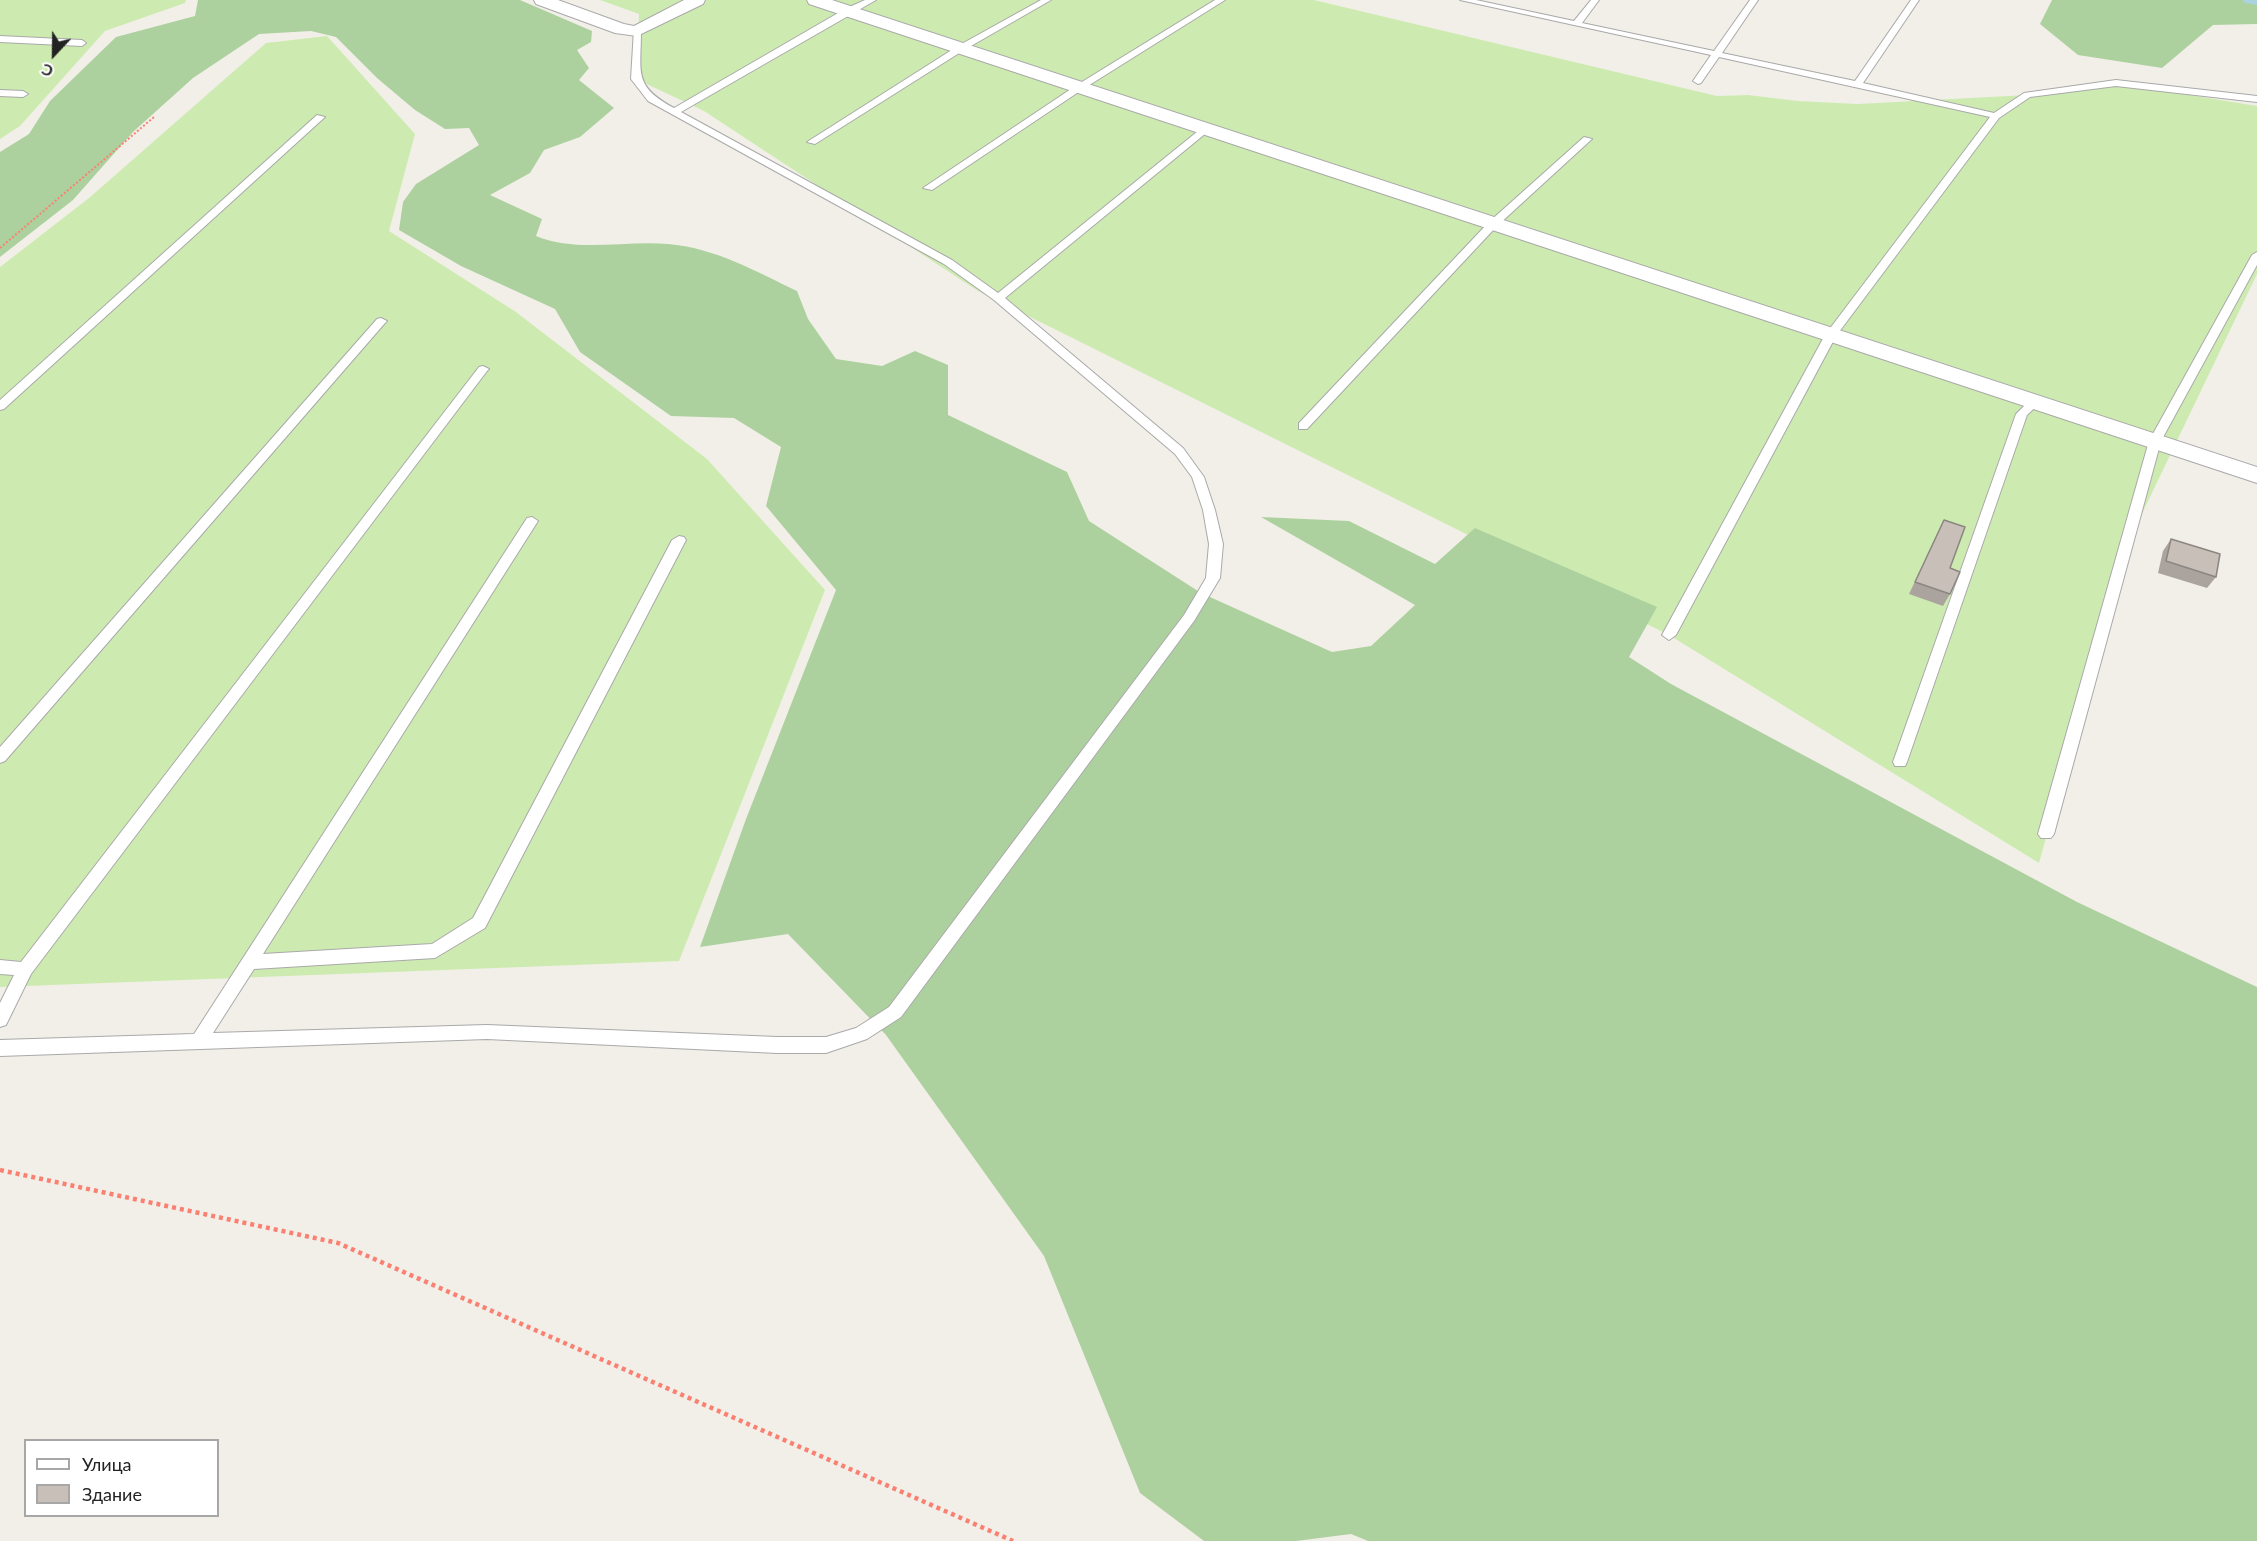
<!DOCTYPE html>
<html>
<head>
<meta charset="utf-8">
<style>
  body { margin:0 }
  #map { position:relative; width:2257px; height:1541px; overflow:hidden; background:#f2efe9; font-family:Lato,sans-serif }
  canvas { display:block }
  .legend { position:absolute; left:24px; top:1439px; width:195px; height:78px; box-sizing:border-box; background:#fff; border:2px solid #a7a7a7; margin:0; padding:8px 10px; list-style:none; font-size:18px; color:#222 }
  .legend li { display:flex; align-items:center; gap:12px; height:30px }
  .legend b { width:30px; border:2px solid #a7a7a7 }
  .north { position:absolute; left:24px; top:24px; width:60px; height:60px; -webkit-text-stroke:4px #fff; paint-order:stroke; rotate:202deg; font-size:16px; font-weight:700; line-height:24px; text-align:center; color:#222 }
  .north::after { content:''; display:block; margin:auto; width:21px; height:27px; background:#222; clip-path:polygon(50% 0,100% 100%,50% 72%,0 100%) }
</style>
</head>
<body>
<div id="map">
<canvas width="2257" height="1541"></canvas>
<ul class="legend">
<li><b style="height:8px;background:#fff"></b>Улица</li>
<li><b style="height:16px;background:#c7bfb8"></b>Здание</li>
</ul>
<div class="north">С</div>
</div>
<script>
const ctx = document.querySelector('canvas').getContext('2d');
ctx.lineJoin = 'round';
function fill(path, color) { ctx.fillStyle = color; ctx.fill(path, 'evenodd'); }
function stroke(path, color, width, dash) { ctx.strokeStyle = color; ctx.lineWidth = width; ctx.lineCap = dash ? 'butt' : 'round'; ctx.setLineDash(dash || []); ctx.stroke(path); }
fill(new Path2D(`
  M0 0H186L185 3 105 31 20 126 0 139Z
  M600 0H1314L1717 96 1748 95 1798 101 1858 104 2027 95 2116 83 2257 106V274L2125 549 2039 863 1669 635 978 291 704 111 636 79 639 14Z
  M327 36 415 134 389 231 516 312 707 459 825 590 679 961 0 987V267L89 198 266 43Z`), '#cdebb0');
fill(new Path2D(`
  M198 0H520L592 31 591 42 577 50 589 68 579 80 614 108 580 137 544 150 530 173 490 195 542 219 536 236C577 253 625 240 668 244 715 248 755 271 797 291L808 319 836 359 882 366 915 351 948 365V415L1067 472 1089 521 1201 593 1332 652 1371 646 1415 605 1261 517 1349 521 1435 564 1475 528 1657 607 1629 657 1671 684 2077 902 2257 987V1541H1368L1351 1534 1296 1541H1204L1140 1493 1044 1256 886 1035 788 934 700 947 746 819 836 590 766 506 781 447 734 418 671 416 580 352 555 309 461 266 399 230 403 202 416 184 479 145 469 128 445 129 415 110 377 78 336 37 311 31 259 34 193 78 133 132 73 200 0 257V152L29 134 50 101 116 37 195 16Z
  M2052 0H2257V24L2213 25 2162 68 2078 55 2040 24Z`), '#add19e');
stroke(new Path2D(`
  M2246 0 2257 2`), '#aad3df', 6);
const service = new Path2D(`
  M865 0H876L681 112 952 260 998 293 1203 127 1211 129 1005 298 1183 448 1204 477 1215 510 1223 544 1220 578 1194 621 901 1017 867 1039 826 1053H777L487 1039 0 1056V1040L194 1034 527 518 532 517 538 521 263 954 432 944 473 918 672 540 679 536 684 537 686 540 485 928 435 958 254 969 213 1033 487 1025 777 1037H826L856 1028 889 1007 1184 615 1206 578 1209 544 1203 510 1192 477 1175 454 994 300 944 264 648 101 631 79 634 29 641 31C641 73 633 86 674 108L845 9Z
  M1041 0H1051L964 50 815 144 807 142 958 46Z
  M1215 0H1225L1083 89 932 190 923 188 1077 85Z
  M1460 0H1476L1574 21 1591 0H1599L1582 23 1714 51 1750 0H1758L1722 53 1855 81 1911 0H1919L1863 83 1994 113 2024 93 2116 80 2257 96V102L2116 86 2030 97 1999 118 1836 336 1676 635 1669 640 1662 635 1825 335 1990 117 1719 57 1701 83 1698 84 1693 81 1711 55Z
  M0 36 82 40 86 43 82 46 0 42Z
  M0 90 23 91 28 94 23 97 0 96Z
  M317 115 325 117 4 409 0 410V400Z
  M1584 137 1592 139 1497 226 1307 429H1299V423L1489 222Z
  M2257 252V265L2161 441 2054 834 2051 838H2041L2038 834 2149 441 2252 255Z
  M381 318 387 321 385 323 5 761 0 763V747L377 319Z
  M483 366 489 369 487 371 31 974 6 1025 0 1027V1003L14 975 0 974V960L21 962 479 367Z
  M2035 398 2041 402 2027 415 1907 762 1905 766H1895L1893 762 2016 414 2031 399Z`);
const minor = new Path2D(`
  M534 0H558L624 24 634 26 684 0H705L703 4 637 36 615 33 536 4Z
  M807 0H832L2257 467V483L809 4Z`);
stroke(service, '#a9a9a9', 2);
stroke(minor, '#a9a9a9', 2);
stroke(new Path2D(`
  M0 248 154 117`), '#fa8072', 2, [2, 2]);
stroke(new Path2D(`
  M0 1170 338 1243 1013 1541`), '#fa8072', 4.5, [4, 4]);
fill(service, '#fff');
fill(minor, '#fff');
fill(new Path2D(`
  M1944 520 1950 568V594L1943 606 1909 594Z
  M2171 539 2216 577 2207 588 2158 573 2163 551Z`), '#aba49e');
const building = new Path2D(`
  M1944 520 1965 527 1950 568 1960 572 1950 594 1915 582Z
  M2171 539 2220 554 2216 577 2166 561Z`);
fill(building, '#c7bfb8');
stroke(building, '#8b8681', 1.5);
</script>
</body>
</html>
